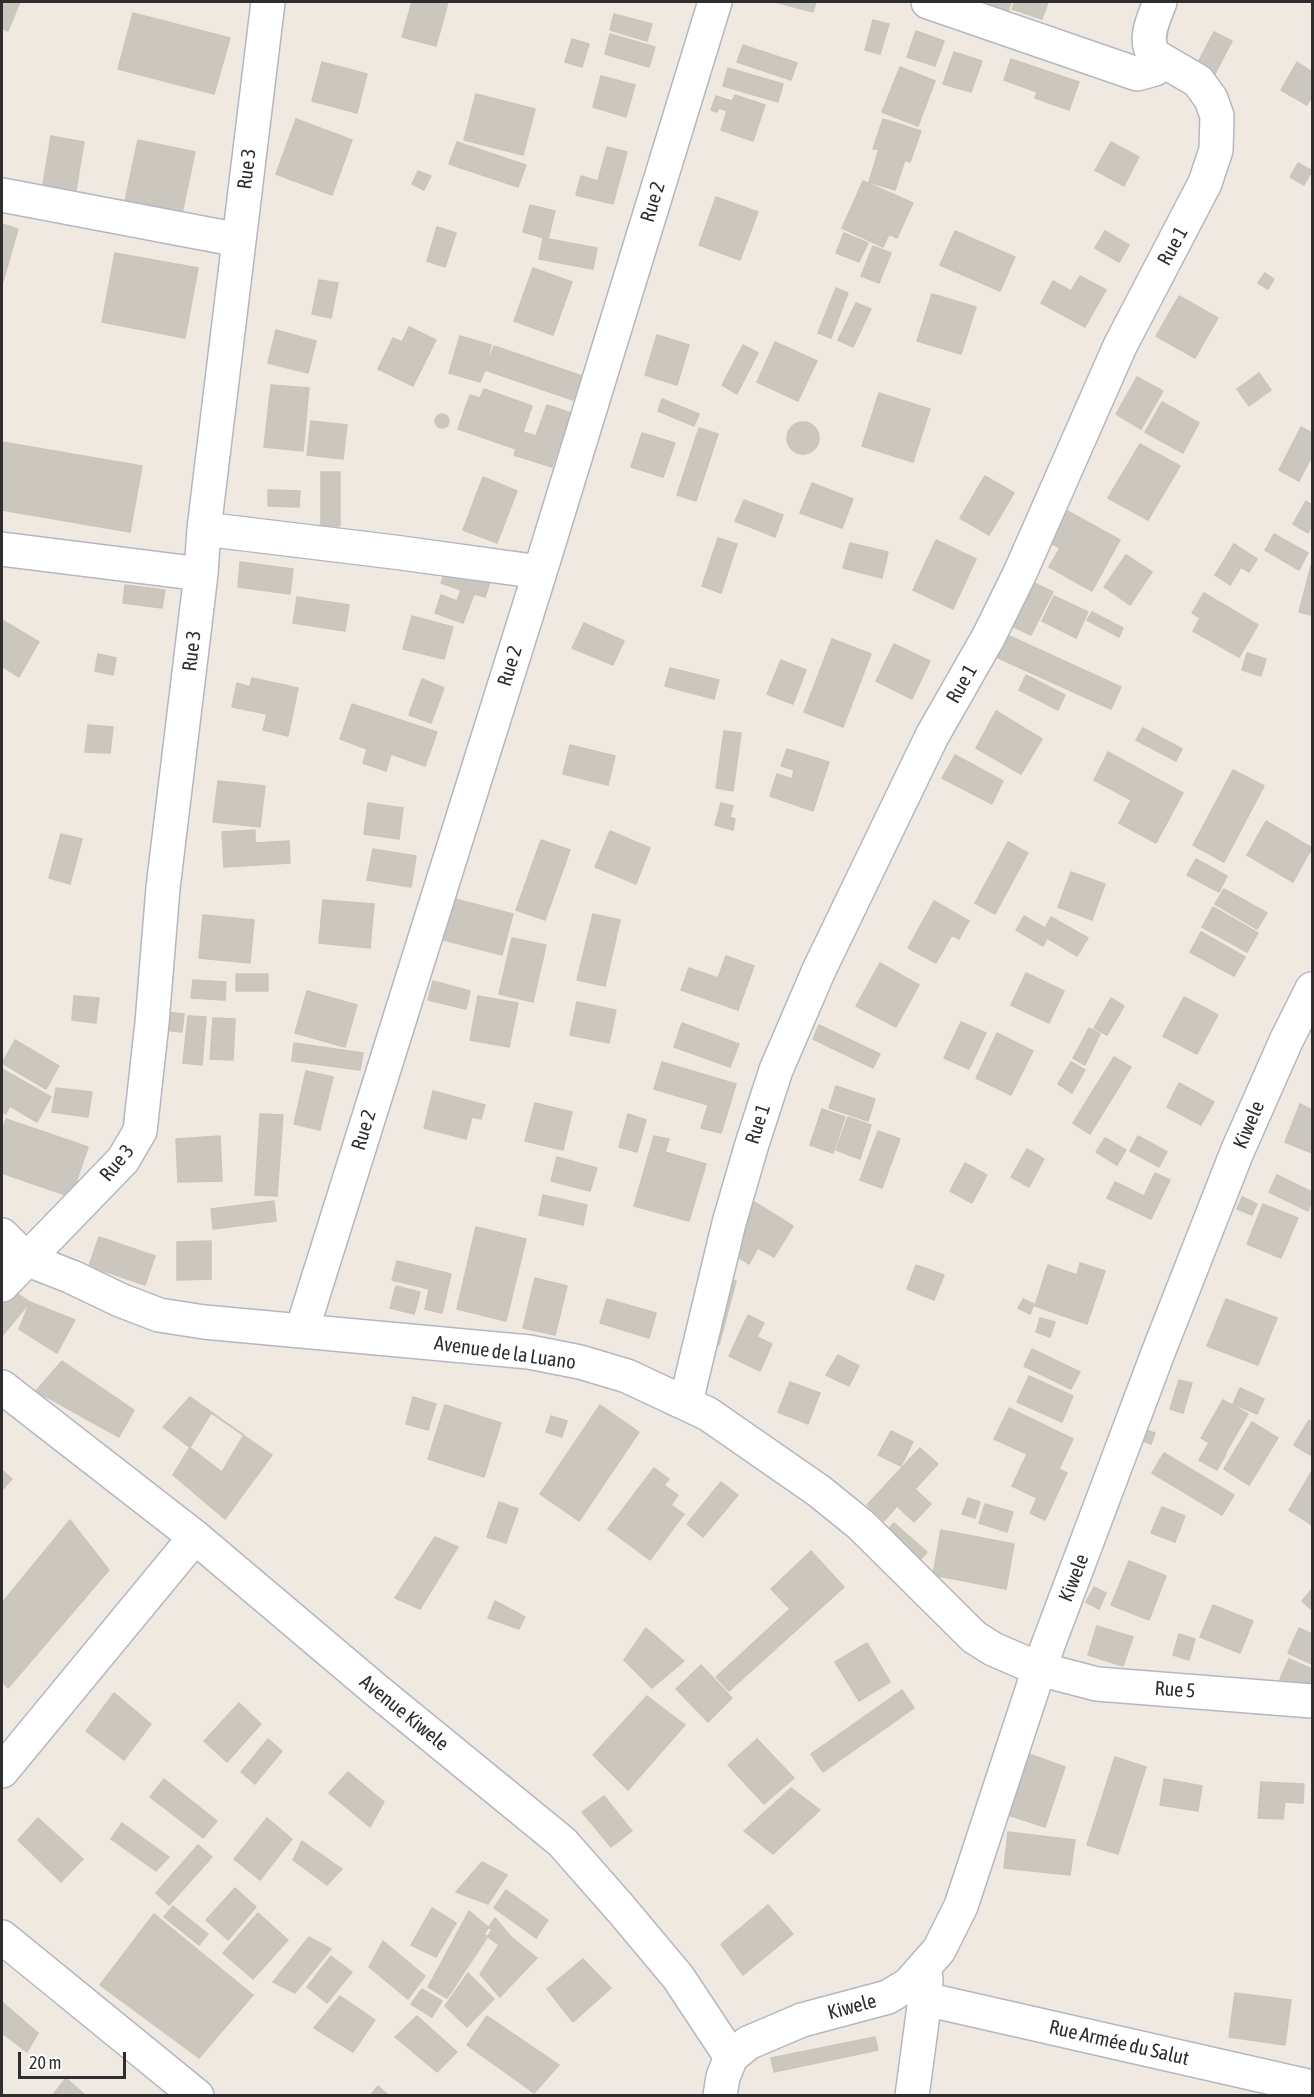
<!DOCTYPE html>
<html>
<head>
<meta charset="utf-8">
<style>
  body { margin:0 }
  #map { position:relative; width:1314px; height:2097px; overflow:hidden; background:#efe9e1; font-family:"Asap Condensed",sans-serif }
  canvas { display:block }
  .frame { position:absolute; inset:0; border:3px solid #2e2e2e; pointer-events:none }
  .scale { position:absolute; left:18px; top:2052px; width:108px; height:27px; box-sizing:border-box; border:3px solid #2e2e2e; border-top:0; padding-left:8px; font-size:18px; line-height:21px; white-space:nowrap; color:#2e2e2e; -webkit-text-stroke:4px #fff; paint-order:stroke }
</style>
</head>
<body>
<div id="map">
<canvas width="1314" height="2097"></canvas>
<div class="frame"></div>
<div class="scale">20 m</div>
</div>
<script>
const ctx = document.querySelector('canvas').getContext('2d');
ctx.lineJoin = 'round';
function fill(path, color) { ctx.fillStyle = color; ctx.fill(path, 'evenodd'); }
function stroke(path, color, width, dash) { ctx.strokeStyle = color; ctx.lineWidth = width; ctx.lineCap = dash ? 'butt' : 'round'; ctx.setLineDash(dash || []); ctx.stroke(path); }
function write(font, color, halo, rows, align = 'center') {
  ctx.font = font + ' "Asap Condensed",sans-serif'; ctx.lineWidth = 4.5; ctx.setLineDash([]); ctx.textBaseline = 'middle'; ctx.strokeStyle = halo; ctx.fillStyle = color; for (const [text, x, y, turn = 0] of rows) {
    ctx.save(); ctx.translate(x, y); ctx.rotate((+turn || 0) * Math.PI / 180); ctx.textAlign = isNaN(turn) ? turn : align; if (halo) ctx.strokeText(text, 0, 0); ctx.fillText(text, 0, 0); ctx.restore();
  }
}
const building = new Path2D(`
  M2 2H20L8 31 2 28Z
  M412 2H448L436 46 402 37Z
  M775 2H816L813 12Z
  M990 2H1011L1006 18 987 11Z
  M1015 2H1048L1042 19 1012 9Z
  M133 13 230 38 214 94 118 69Z
  M614 14 652 24 647 41 610 30Z
  M873 20 889 24 880 54 865 50Z
  M916 31 944 41 935 66 907 57Z
  M1214 32 1232 41 1215 74 1197 64Z
  M610 34 655 47 649 67 605 54Z
  M572 39 589 44 582 67 565 62Z
  M743 45 797 63 791 80 737 62Z
  M954 52 982 61 971 92 943 84Z
  M1011 59 1079 82 1069 110 1035 98 1037 92 1004 80Z
  M322 62 367 74 357 113 312 101Z
  M1297 62 1312 72V96L1307 105 1281 90Z
  M900 67 935 81 918 126 882 112Z
  M728 68 783 84 778 102 723 86Z
  M601 76 635 85 626 117 593 107Z
  M476 94 535 109 523 155 464 140Z
  M735 95 765 105 753 141 721 130 727 111 719 108 717 112 711 110 716 96 732 101Z
  M296 119 352 140 332 195 276 174Z
  M883 119 921 131 910 162 905 160 895 190 869 182 879 149H873Z
  M51 136 84 142 75 196 42 190Z
  M138 140 195 152 181 218 124 206Z
  M457 142 526 165 518 187 449 164Z
  M1111 142 1139 157 1124 186 1095 170Z
  M607 147 627 152 613 204 576 195 581 176 598 181Z
  M1298 163 1312 171 1304 185 1290 177Z
  M418 171 431 176 424 190 412 184Z
  M863 181 913 203 897 238 889 234 883 247 842 228Z
  M716 197 758 212 740 260 699 245Z
  M530 205 555 211 548 239 523 232Z
  M2 224 18 229 2 285Z
  M437 227 456 233 445 267 427 261Z
  M955 231 1015 257 1000 291 940 265Z
  M1105 231 1129 245 1119 262 1095 248Z
  M844 233 868 243 859 262 836 253Z
  M543 238 597 248 593 269 539 259Z
  M873 246 891 253 879 283 861 276Z
  M115 253 198 268 185 338 102 322Z
  M533 268 572 282 553 335 514 321Z
  M1265 273 1274 279 1268 289 1258 283Z
  M1080 276 1106 290 1085 327 1041 303 1053 281 1071 291Z
  M319 280 338 283 331 318 312 314Z
  M836 288 848 293 831 338 818 333Z
  M932 294 976 307 961 354 917 341Z
  M1179 296 1218 318 1195 358 1156 336Z
  M856 303 871 309 853 347 838 340Z
  M409 327 436 340 413 386 378 369 393 338 402 342Z
  M276 330 316 341 308 373 268 363Z
  M657 335 689 345 677 385 645 375Z
  M460 336 491 345 485 370 480 382 449 373Z
  M775 342 817 361 798 401 757 382Z
  M743 345 758 353 737 394 722 385Z
  M494 346 582 376 573 400 485 370Z
  M1259 373 1271 390 1249 406 1237 389Z
  M1137 377 1163 391 1141 429 1116 414Z
  M271 385 309 388 303 451 264 447Z
  M484 389 532 406 523 432 536 436 547 405 571 413 552 467 514 455 516 449 458 429 470 395 480 398Z
  M879 393 930 409 913 462 862 446Z
  M662 399 699 414 694 426 658 411Z
  M1162 402 1199 423 1183 453 1145 432Z
  M435 421a7 7 0 1 1 14 0a7 7 0 1 1-14 0Z
  M311 421 347 425 343 459 307 455Z
  M787 438a16 16 0 1 1 32 0a16 16 0 1 1-32 0Z
  M1301 427 1312 433V456L1299 481 1279 470Z
  M699 428 718 434 696 501 677 495Z
  M642 433 675 443 663 477 631 467Z
  M2 442 142 466 130 532 2 510Z
  M1140 444 1180 466 1148 520 1108 498Z
  M321 472H340V526H321Z
  M985 476 1014 493 989 535 960 518Z
  M483 477 517 491 497 543 463 530Z
  M812 483 853 499 842 528 800 513Z
  M268 490 300 491 299 507 268 506Z
  M744 500 783 515 775 537 735 521Z
  M1306 501 1312 505V525L1308 533 1293 524Z
  M1062 508 1120 540 1092 591 1049 567 1060 548 1044 539Z
  M1274 534 1308 553 1299 570 1265 550Z
  M718 538 737 544 721 593 702 586Z
  M936 540 976 559 953 609 913 590Z
  M850 543 888 552 882 578 843 568Z
  M1234 544 1257 559 1249 572 1241 567 1230 585 1215 575Z
  M1126 555 1152 572 1130 605 1104 587Z
  M240 562 293 569 290 594 238 587Z
  M1312 562V615L1299 612Z
  M448 564 491 579 485 597 474 594 463 623 435 613 441 595 457 601 461 590 441 583Z
  M1028 580 1053 592 1031 635 1007 624Z
  M125 585 165 590 162 608 123 603Z
  M1204 593 1258 625 1239 657 1193 631 1200 618 1192 613Z
  M1054 596 1088 612 1076 638 1042 621Z
  M297 597 349 605 345 631 293 623Z
  M1092 612 1123 628 1119 637 1087 620Z
  M412 616 453 627 444 659 403 649Z
  M2 620 39 642 19 677 2 666Z
  M584 623 624 641 613 665 572 648Z
  M1005 634 1121 687 1111 709 994 656Z
  M832 639 871 654 843 727 804 712Z
  M894 644 930 661 912 699 876 681Z
  M1247 653 1266 659 1261 676 1242 670Z
  M98 654 116 658 113 675 95 671Z
  M781 660 806 670 793 704 767 694Z
  M670 668 719 680 714 699 665 686Z
  M1026 675 1065 695 1058 710 1019 690Z
  M252 678 298 688 288 736 263 730 267 714 232 707 237 683 250 687Z
  M422 679 444 688 431 723 409 715Z
  M352 704 437 732 425 766 391 754 386 771 363 763 367 749 340 739Z
  M996 711 1042 739 1021 774 976 748Z
  M88 725 113 727 110 753 85 752Z
  M1143 728 1182 749 1176 761 1136 740Z
  M724 731 741 733 733 791 716 788Z
  M570 745 615 756 608 785 563 774Z
  M787 749 829 762 813 811 770 796 777 774 792 779 794 770 781 766Z
  M1108 752 1183 793 1156 843 1119 823 1131 800 1094 780Z
  M955 755 1003 781 992 804 942 778Z
  M1233 770 1264 786 1224 862 1193 845Z
  M218 781 265 786 260 827 213 822Z
  M368 803 403 808 399 839 364 834Z
  M721 803 733 806 730 817 735 819 733 830 715 825Z
  M1266 821 1312 848 1293 882 1247 855Z
  M255 830V843L289 841 290 863 224 867 222 832Z
  M610 831 650 848 636 884 595 867Z
  M61 834 82 839 70 884 49 878Z
  M541 840 570 850 545 920 516 910Z
  M1008 842 1028 853 995 914 975 903Z
  M373 849 416 856 411 887 367 880Z
  M1196 859 1227 876 1219 892 1187 875Z
  M1071 872 1105 884 1092 920 1058 907Z
  M1224 889 1267 913 1257 929 1215 904Z
  M451 898 513 914 502 955 440 939Z
  M323 900 374 904 370 948 319 943Z
  M934 901 969 921 959 939 952 935 936 963 908 948Z
  M1213 907 1258 933 1247 952 1202 927Z
  M593 914 620 920 605 986 577 980Z
  M203 915 254 920 250 963 199 958Z
  M1024 916 1045 928 1051 917 1088 938 1077 956 1047 938 1043 946 1016 930Z
  M1201 932 1245 957 1234 976 1190 952Z
  M512 938 546 945 533 1002 499 994Z
  M726 956 754 966 738 1010 681 990 689 968 718 978Z
  M880 963 919 985 896 1027 856 1006Z
  M1026 973 1064 991 1049 1023 1011 1005Z
  M236 974H268V991H236Z
  M193 980 226 982 225 1000 191 998Z
  M433 981 470 991 466 1009 428 1000Z
  M307 991 357 1005 345 1047 295 1033Z
  M74 996 99 998 96 1023 72 1020Z
  M478 996 518 1003 509 1047 470 1040Z
  M1184 997 1218 1015 1197 1054 1163 1036Z
  M1111 998 1124 1006 1107 1035 1094 1028Z
  M577 1002 616 1010 609 1043 570 1035Z
  M165 1012 184 1014 182 1032 163 1030Z
  M188 1016 206 1017 202 1065 183 1063Z
  M213 1018 235 1019 233 1060 210 1059Z
  M961 1022 986 1033 969 1069 944 1058Z
  M682 1023 739 1044 730 1067 674 1047Z
  M819 1025 880 1054 873 1068 813 1039Z
  M1089 1028 1100 1034 1085 1065 1073 1058Z
  M997 1033 1033 1051 1011 1095 976 1078Z
  M15 1040 59 1066 46 1089 2 1063Z
  M294 1043 363 1053 360 1070 292 1061Z
  M1114 1057 1131 1067 1090 1134 1073 1123Z
  M662 1062 736 1084 721 1133 701 1128 708 1105 654 1089Z
  M1071 1062 1085 1070 1072 1093 1058 1084Z
  M2 1069 51 1097 37 1122 10 1106 6 1114 2 1112Z
  M306 1071 333 1077 320 1130 294 1124Z
  M1179 1083 1214 1102 1201 1125 1167 1107Z
  M836 1086 875 1099 868 1121 829 1108Z
  M56 1088 92 1092 88 1117 52 1112Z
  M433 1091 485 1105 481 1119 472 1117 466 1139 424 1128Z
  M535 1103 572 1112 563 1150 525 1141Z
  M1300 1104 1312 1110V1153L1285 1142Z
  M822 1109 845 1117 833 1153 810 1145Z
  M260 1114 283 1115 277 1196 255 1195Z
  M628 1114 646 1120 637 1152 619 1147Z
  M848 1117 871 1125 860 1159 836 1150Z
  M6 1119 88 1147 71 1197 2 1173V1131Z
  M878 1131 900 1139 882 1188 860 1180Z
  M220 1136 222 1181 178 1182 176 1139Z
  M654 1136 669 1139 665 1152 706 1164 689 1221 634 1206Z
  M1138 1136 1167 1152 1159 1167 1130 1151Z
  M1105 1138 1126 1150 1117 1165 1096 1152Z
  M1027 1149 1044 1159 1029 1187 1011 1177Z
  M557 1157 597 1168 590 1191 551 1181Z
  M965 1163 987 1175 972 1203 950 1191Z
  M1155 1173 1170 1180 1151 1219 1107 1198 1115 1182 1144 1196Z
  M1277 1175 1312 1192V1200L1308 1211 1269 1192Z
  M543 1195 587 1205 583 1225 539 1215Z
  M1242 1197 1257 1204 1252 1215 1237 1209Z
  M751 1200 793 1226 774 1257 758 1248 749 1264 727 1250Z
  M274 1201 276 1221 213 1229 211 1209Z
  M1263 1204 1298 1218 1281 1258 1247 1244Z
  M476 1227 526 1239 506 1321 457 1309Z
  M99 1237 155 1256 145 1285 89 1266Z
  M211 1241V1279L177 1280V1242Z
  M397 1261 451 1274 442 1313 425 1309 429 1289 392 1280Z
  M1080 1263 1105 1271 1087 1324 1035 1306 1048 1265 1077 1275Z
  M916 1265 944 1275 934 1300 907 1289Z
  M719 1276 736 1281 719 1345 702 1341Z
  M535 1278 567 1286 555 1335 523 1328Z
  M396 1286 420 1292 414 1314 390 1308Z
  M9 1288 30 1302 2 1336V1297Z
  M607 1299 656 1313 649 1338 600 1323Z
  M1023 1299 1034 1304 1030 1314 1018 1308Z
  M1226 1299 1277 1318 1258 1365 1207 1346Z
  M30 1302 75 1320 57 1353 19 1329Z
  M748 1315 764 1323 757 1337 772 1344 760 1371 729 1356Z
  M1040 1318 1055 1322 1050 1337 1036 1332Z
  M1032 1349 1080 1372 1071 1389 1024 1366Z
  M838 1355 859 1366 849 1386 826 1375Z
  M62 1361 134 1410 119 1437 36 1391Z
  M1029 1376 1073 1396 1062 1422 1017 1402Z
  M1179 1380 1192 1383 1183 1413 1170 1409Z
  M790 1382 820 1393 808 1424 778 1412Z
  M1240 1388 1264 1399 1257 1414 1233 1404Z
  M190 1397 244 1435 222 1472 163 1427Z
  M413 1397 436 1404 428 1430 406 1424Z
  M1223 1400 1248 1414 1226 1452 1201 1438Z
  M445 1405 501 1423 484 1477 428 1459Z
  M600 1405 639 1432 579 1521 540 1494Z
  M1009 1408 1073 1439 1059 1469 1067 1473 1045 1520 1030 1513 1037 1498 1012 1486 1027 1454 994 1439Z
  M211 1413 272 1455 225 1519 173 1475Z
  M551 1416 567 1421 562 1437 546 1432Z
  M1309 1420 1312 1423V1456L1294 1445Z
  M1252 1422 1278 1438 1249 1485 1224 1469Z
  M1143 1429 1155 1433 1151 1444 1140 1440Z
  M891 1431 913 1442 901 1466 878 1455Z
  M1208 1444 1226 1454 1217 1470 1199 1460Z
  M920 1448 938 1464 915 1489 931 1504 914 1522 897 1506 884 1521 867 1505Z
  M1164 1453 1234 1495 1222 1515 1152 1473Z
  M654 1468 669 1479 664 1485 678 1495 671 1505 684 1514 650 1560 608 1529Z
  M2 1470 12 1479 2 1490Z
  M1312 1471V1525L1289 1510Z
  M721 1482 738 1495 703 1537 687 1524Z
  M968 1498 980 1502 975 1518 962 1514Z
  M499 1502 518 1509 506 1543 487 1537Z
  M985 1504 1013 1512 1007 1532 979 1523Z
  M1162 1507 1185 1516 1175 1542 1151 1533Z
  M70 1520 109 1570 8 1688 2 1681V1603Z
  M894 1523 927 1552 916 1565 882 1536Z
  M941 1530 1014 1544 1006 1589 933 1575Z
  M435 1537 458 1547 420 1609 395 1598Z
  M811 1551 844 1587 729 1691 716 1677 790 1609 771 1589Z
  M1129 1561 1166 1576 1149 1620 1111 1605Z
  M1094 1587 1106 1593 1099 1609 1086 1602Z
  M1312 1589V1610L1302 1601Z
  M495 1601 525 1617 519 1629 488 1618Z
  M1213 1605 1253 1621 1240 1653 1200 1637Z
  M1097 1626 1133 1637 1123 1666 1088 1655Z
  M646 1628 684 1661 652 1688 624 1660Z
  M1299 1628 1312 1634V1664L1288 1653Z
  M1179 1634 1195 1639 1189 1660 1173 1655Z
  M867 1643 890 1682 859 1701 835 1662Z
  M1289 1659 1312 1669V1676L1307 1690 1280 1679Z
  M701 1665 732 1698 708 1722 676 1689Z
  M902 1690 914 1708 823 1772 811 1754Z
  M114 1693 151 1724 124 1760 86 1731Z
  M647 1696 685 1725 628 1790 593 1755Z
  M239 1703 261 1724 227 1762 204 1741Z
  M268 1739 282 1751 255 1784 241 1772Z
  M757 1739 794 1778 764 1804 728 1765Z
  M1029 1754 1065 1767 1045 1827 1008 1815Z
  M1115 1757 1146 1767 1118 1854 1087 1845Z
  M348 1772 384 1802 370 1827 329 1793Z
  M164 1779 217 1821 203 1838 150 1797Z
  M1164 1779 1202 1786 1198 1811 1160 1805Z
  M1261 1782 1304 1784 1303 1803 1285 1802 1283 1819 1258 1818Z
  M791 1788 820 1810 773 1854 744 1831Z
  M604 1796 632 1831 611 1847 582 1812Z
  M38 1818 83 1859 61 1882 18 1840Z
  M267 1818 292 1839 260 1880 234 1859Z
  M122 1823 169 1857 156 1871 111 1839Z
  M1008 1832 1075 1840 1070 1875 1004 1868Z
  M302 1841 342 1869 327 1885 293 1860Z
  M198 1845 212 1857 169 1905 156 1893Z
  M482 1862 507 1875 488 1904 456 1892Z
  M235 1888 256 1907 228 1940 206 1920Z
  M506 1890 548 1920 536 1938 494 1908Z
  M768 1905 793 1934 743 1975 721 1944Z
  M173 1906 208 1934 199 1945 164 1917Z
  M432 1908 456 1923 436 1957 411 1945Z
  M469 1911 492 1930 447 1998 428 1987Z
  M258 1913 288 1940 253 1979 223 1953Z
  M154 1914 253 1995 199 2058 100 1985Z
  M495 1918 511 1937 537 1958 500 1997 480 1974 499 1945 484 1934Z
  M309 1937 331 1949 295 1993 273 1982Z
  M383 1941 425 1976 408 1999 369 1967Z
  M331 1956 352 1972 327 2003 307 1987Z
  M583 1959 611 1988 573 2022 547 1989Z
  M468 1973 494 1999 467 2027 445 2006Z
  M422 1989 442 2001 432 2017 411 2004Z
  M1235 1993 1291 2000 1285 2045 1229 2037Z
  M340 1996 375 2020 353 2052 314 2028Z
  M2 2002 38 2033 27 2052 2 2033Z
  M417 2016 457 2052 437 2072 395 2037Z
  M487 2016 559 2065 534 2093 467 2045Z
  M875 2037 878 2050 774 2072 771 2058Z
  M66 2078 86 2096H52Z
  M378 2086 389 2096H370Z`);
fill(building, '#cbc7bf');
stroke(building, '#cbc5ba', 1.5);
const street = new Path2D(`
  M928 2 1137 74 1155 69 1163 61
  M2 195 239 240
  M204 529 394 552 540 572
  M2 549 201 574
  M2 1235 26 1259 72 1277 120 1300 159 1315 204 1322 529 1352 580 1362 627 1376 708 1414 819 1491 861 1525 974 1637 993 1649 1039 1669 1097 1684 1312 1701
  M2 1285 123 1160 140 1131 152 1023 163 888 201 574 204 529 268 2
  M302 1330 540 572 715 2
  M2 1387 195 1537 376 1690 562 1842 621 1909 678 1977 731 2057
  M686 1402 729 1223 752 1144 776 1070 819 970 932 736 989 636 1020 573 1120 346 1205 183 1216 150 1217 116 1211 99 1198 81 1155 56C1142 41 1154 18 1160 2
  M2 1771 195 1537
  M2 1937 197 2096
  M925 1999 1312 2087
  M912 2096 925 1999 926 1978`);
const secondary = new Path2D(`
  M720 2096 723 2077 731 2057 748 2043 802 2020 888 1997 909 1984 939 1950 961 1906 1039 1669 1158 1353 1237 1152 1286 1041 1312 989`);
stroke(street, '#b4b7c1', 36);
stroke(secondary, '#b4b7c1', 36);
stroke(street, '#fff', 33);
stroke(secondary, '#fff', 33);
write('20px', '#2e2e2e', '#fff', [
  ["Rue 3",247,169,-83],
  ["Rue 2",653,202,-73],
  ["Rue 1",1173,246,-61],
  ["Rue 3",192,651,-83],
  ["Rue 2",510,666,-73],
  ["Rue 1",962,684,-60],
  ["Rue 1",758,1124,-72],
  ["Kiwele",1249,1125,-67],
  ["Rue 2",364,1130,-73],
  ["Rue 3",117,1163,-50],
  ["Avenue de la Luano",505,1353,8],
  ["Kiwele",1074,1578,-69],
  ["Rue 5",1175,1690,4],
  ["Avenue Kiwele",404,1713,39],
  ["Kiwele",852,2007,-15],
  ["Rue Armée du Salut",1119,2043,13]
]);
</script>
</body>
</html>
